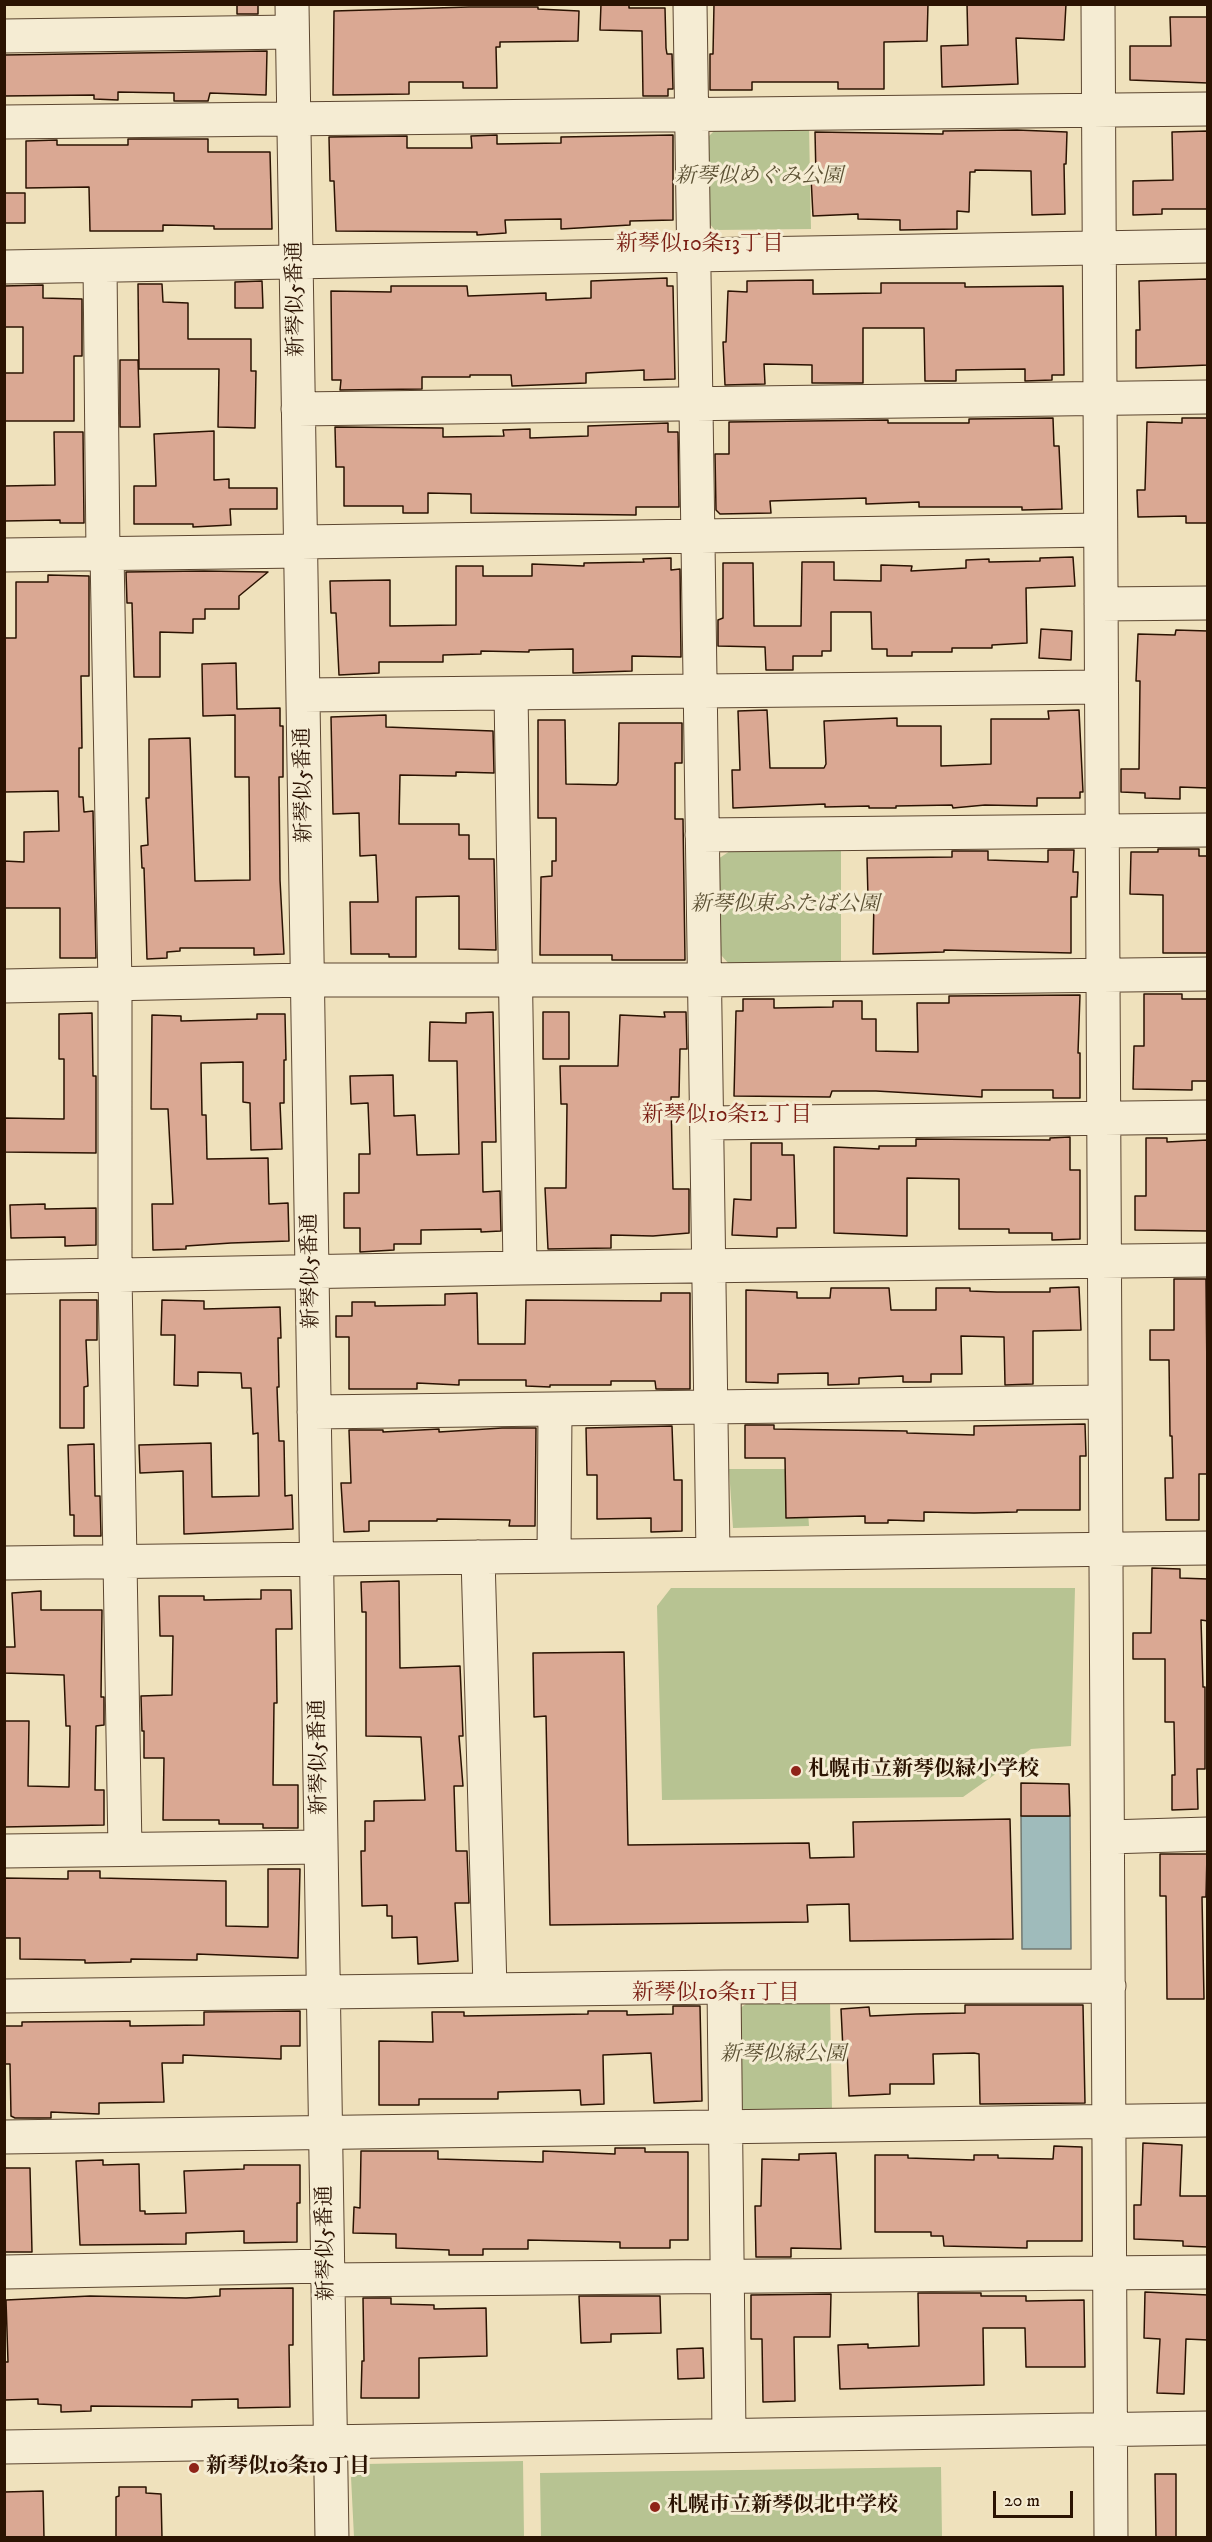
<!DOCTYPE html>
<html>
<head>
<meta charset="utf-8">
<style>
  body { margin:0 }
  #map { position:relative; width:1212px; height:2542px; overflow:hidden; background:#efe1bc; font-family:"IM FELL DW Pica",serif }
  canvas { display:block }
  .frame { position:absolute; inset:0; border:6px solid #2b1302; pointer-events:none }
  .scale { position:absolute; left:993px; top:2491px; width:80px; height:27px; box-sizing:border-box; border:3px solid #2b1302; border-top:0; padding-left:8px; font-size:18px; line-height:21px; white-space:nowrap; color:#2b1302; -webkit-text-stroke:4px #f5ecd3; paint-order:stroke }
</style>
</head>
<body>
<div id="map">
<canvas width="1212" height="2542"></canvas>
<div class="frame"></div>
<div class="scale">20 m</div>
</div>
<script>
const ctx = document.querySelector('canvas').getContext('2d');
ctx.lineJoin = 'round';
function fill(path, color) { ctx.fillStyle = color; ctx.fill(path, 'evenodd'); }
function stroke(path, color, width, dash) { ctx.strokeStyle = color; ctx.lineWidth = width; ctx.lineCap = dash ? 'butt' : 'round'; ctx.setLineDash(dash || []); ctx.stroke(path); }
function write(font, color, halo, rows, align = 'center') {
  ctx.font = font + ' "IM FELL DW Pica","Noto Serif JP",serif'; ctx.lineWidth = 6; ctx.setLineDash([]); ctx.textBaseline = 'middle'; ctx.strokeStyle = halo; ctx.fillStyle = color; for (const [text, x, y, turn = 0] of rows) {
    ctx.save(); ctx.translate(x, y); ctx.rotate((+turn || 0) * Math.PI / 180); ctx.textAlign = isNaN(turn) ? turn : align; if (halo) ctx.strokeText(text, 0, 0); ctx.fillText(text, 0, 0); ctx.restore();
  }
}
fill(new Path2D(`
  M809 126 811 229 715 230 708 222V137L717 128Z
  M841 850V961L729 964 721 955 718 859 730 851Z
  M729 1469H805L809 1526 733 1528Z
  M671 1588H1075L1071 1746 1031 1749 963 1797 662 1800 657 1606Z
  M830 2001 832 2110 746 2112 739 2104 734 2012 746 2004Z
  M523 2461 524 2537H354L351 2477 365 2464Z
  M941 2467 942 2537H541L540 2473Z`), '#b7c392');
const water = new Path2D(`
  M1021 1816H1070L1071 1949H1022Z`);
fill(water, '#9fbbbb');
stroke(water, '#717871', 1.5);
const building = new Path2D(`
  M237 4H258V14H237Z
  M601 4H629V8H665L666 48 667 54H672L673 89H668V96H643L642 31 600 30Z
  M714 4H928L927 41 884 42V89H838V82H752V90H710V54H713Z
  M967 4H1066L1064 40 1016 38 1018 84 942 87 941 46 968 45Z
  M469 7H538V9L579 11 578 41 500 42V47H496L497 88H463V82H409V94L333 95 334 11Z
  M1170 17H1208V83L1130 80V46H1171Z
  M267 51 266 95 210 93 208 101H174V93L118 92V100L94 99V95L4 96V55Z
  M1017 130 1067 132 1066 164H1064L1065 214 1032 215 1031 171 975 170V172H970L969 212 957 211V229L900 230V220L858 219V214L813 216 811 177H816L815 132 943 134V131Z
  M1208 131V209H1162V214L1133 215V181L1173 180 1172 132Z
  M497 135V144L561 143V137L673 135V220L630 221V225L561 229V219L505 220 506 233 477 235V232L336 231 334 181H330L329 137 407 136V148H472L471 136Z
  M128 139H208V152H270L272 229H214V226L163 225V231H90L89 187 26 188V141L57 140V145H128Z
  M4 193H25V223H4Z
  M667 278V286H673L675 379 644 380V370L586 373V383L512 386 511 375H470V377H422V389L340 390 341 380H332L331 291 391 292V286H467L468 296 546 293V300L591 298V281Z
  M1208 279V365L1136 368V330H1140L1139 281Z
  M813 280V294L881 293V283H965V287L1063 286 1064 375H1052V380L1025 381V369L956 370V381H925L924 328H863V383H812V365L764 364 765 384 725 385 723 342H726L728 291 747 292V281Z
  M262 281 263 308H235V282Z
  M138 284H162L163 302 188 303V339H251V371H256L255 428 218 427 219 369H139Z
  M43 285V298L82 299V356H74V421H4V373H23V327H4V286Z
  M120 360H138L140 427H120Z
  M1053 418 1054 446H1059L1062 509 1022 510V507H919V502L866 504V498L770 501 771 513 720 514 716 510 715 454H729V422L888 420V423H969V419Z
  M1182 418H1208V523H1186V516L1138 517 1137 490H1145L1147 422 1182 423Z
  M668 423V432H678L679 507H636V515L471 513V494L428 493V513H403V506H344V467H336L335 427 443 428V437L504 436 503 430 530 429V438L588 436V426Z
  M214 431V480L229 479V488H277V509H230L231 525 193 527V524H134V486H156L154 434Z
  M54 432H83L84 523H60V520L4 521V486L55 485Z
  M1073 557 1075 586 1026 588 1027 643 992 645V648H952V652H912V656H887V649H872L871 612H831V651H822V656H793V670H766L765 647 718 646V620L723 618V563H753L754 626H801L802 562H834V580L881 581V565L912 566 911 571 966 568V560L989 559V562L1040 561V558Z
  M671 558V570L680 569 681 657 632 656V671L573 673V649L529 650V652L481 651V654L443 655V662H379V673L339 675 336 613H331L330 581 390 580V626L456 625V566H483V576H532V564L584 566V563L644 562 643 559Z
  M126 572 204 571 268 572 239 596V609H205V619H193V633L160 632V677H134L132 603H127Z
  M48 575 89 576V676H81L82 748H79V797H83L84 812 93 811 96 958H60V908H4V861L24 862V832L59 831 58 791 4 792V638H16V582H48Z
  M1041 629 1072 631 1071 660 1039 658Z
  M1176 630 1208 631V788L1180 787V799L1145 798V793L1121 792V769H1139L1140 681H1136L1138 634 1175 635Z
  M236 663 237 709 280 708V726H283V777H279L280 880 284 954 254 955V948H180V951L167 952V958L147 959 144 868H142L141 846 148 845 146 798H149V739L190 738 195 881 250 880 249 777H235V715L203 716 202 664Z
  M767 710 770 768H824L826 764 824 721 897 718V726H941V766L991 764V719H1049L1048 711 1079 710 1083 792H1080V798H1037V806L985 805 953 808 952 805 896 806V808H869V806L825 807V804L733 808 732 770H740L738 711Z
  M386 715V727L493 731 494 773 456 772V776L400 775 399 824H459V835H469V859H494L496 950 459 949V896L416 897V957H389V954H351L350 902H378L376 855 360 856 359 813 333 814 331 717Z
  M538 720H565L566 784 616 785 618 782 619 723H682V763H675V819H683L685 960H612V955H540L541 877 552 876V861H556V818H538Z
  M1158 849H1199V856H1208V953H1163V895L1130 894 1131 852H1158Z
  M1048 850H1074L1073 872H1078L1077 897H1071V953L944 950V952L873 954 874 897H868L867 858 952 857V851H988V860L1048 862Z
  M1144 994H1182V999H1208V1081H1192V1090L1133 1089 1134 1046H1144Z
  M1080 995 1078 1053H1080V1098H1053V1090H982V1097L876 1091H832L830 1097 734 1096 736 1011H743V999H774V1008L833 1007V1001H862V1019H876V1051L918 1052 917 1003H949V996Z
  M493 1012 496 1142H482L483 1192 500 1191 501 1231 481 1232V1229L421 1230V1244H394V1250L360 1252V1228H344V1193H359V1154H370L368 1103 351 1104 350 1076 393 1075 394 1116 415 1115 417 1155 459 1154 457 1061H429L430 1022 466 1023V1013Z
  M543 1012H569V1059H543Z
  M664 1012H686L687 1049H680L679 1097H671L672 1147 673 1189H689V1233L653 1236 611 1235V1248L548 1249 545 1188H566L567 1104H561L560 1066H618L620 1015 665 1017Z
  M92 1013 93 1076H96V1153L4 1152V1118L64 1119V1059H59V1014Z
  M257 1014H285L286 1060H284V1103H280L282 1149 251 1150 250 1103 243 1102V1062L201 1063 202 1115H206L207 1159 268 1158 269 1204 288 1203 289 1241 231 1243 186 1246V1249L153 1250 152 1204H173L168 1109H151L152 1015 181 1016V1021L257 1019Z
  M1070 1137V1170H1080V1239L1052 1240V1233H1009V1229H959V1179L907 1178V1236L834 1233V1147L879 1149V1146H916V1139L1050 1140V1138Z
  M1146 1138H1167V1142L1208 1140V1231L1135 1230V1196H1146Z
  M751 1143H782V1155H794L796 1228H777V1237L732 1235 734 1199 751 1200Z
  M45 1204V1209L96 1208V1245L65 1246V1237L11 1238 10 1205Z
  M1174 1279H1206L1208 1474H1199V1520H1166L1165 1478H1173L1172 1436H1170L1169 1360H1150V1330H1174Z
  M1079 1287 1081 1330 1033 1331V1384L1005 1385 1004 1337 961 1336 962 1374H931V1382H903V1376L859 1378V1384L828 1385V1373L778 1374V1383L746 1382V1290L797 1292V1298H830L831 1288H889L891 1310H936V1288H970V1291L997 1292H1050V1288Z
  M477 1293 478 1344H525L526 1300 661 1301V1293H690V1389H656L655 1381H611V1385H550V1387L526 1386V1380H459V1385L417 1383V1389H349V1337H336V1316H352V1302H375V1306L445 1305V1294Z
  M60 1300H97V1340H86L88 1386 84 1387V1428H60Z
  M162 1300 204 1301V1309L280 1307 281 1338H278L279 1387H277L279 1441H284L285 1496 292 1495 293 1529 184 1534 183 1471 140 1473 139 1445 211 1443 212 1497 259 1496 258 1433 253 1434 251 1388H242L241 1373 198 1372V1386L174 1385 175 1335H161Z
  M1085 1424 1086 1456H1080V1510H1017V1512L974 1513 924 1512V1521L888 1520V1523H865V1516L786 1518 785 1458H745V1425H774V1429L907 1431V1433L974 1435V1426Z
  M672 1426 674 1480H682V1531L651 1532V1518L597 1519V1475H587L586 1428Z
  M502 1428H536L535 1526H509L510 1520 437 1519V1521H369V1531L344 1532 341 1483H351L349 1430H383V1432L439 1429V1432Z
  M94 1444 95 1496H100L101 1536H74V1515H70L68 1445Z
  M1152 1568 1180 1569V1578L1208 1579V1621L1201 1620 1203 1687H1205V1769H1197L1198 1809 1172 1810V1775H1175L1174 1722H1165V1659H1133V1633H1151Z
  M399 1581 400 1668 460 1666 463 1736H459L463 1786H454L456 1851H467L469 1903H455L458 1961 418 1964 417 1937 392 1938V1916H387V1905L362 1906 361 1851H365V1821H374V1801L425 1800 421 1737 366 1736V1612H362L361 1582Z
  M261 1590H291L292 1629H276L277 1703H274L273 1785H298V1828H263V1824H219V1820H163L164 1758H144V1731H142L141 1696 172 1695 173 1636H160L159 1596H204V1600L261 1599Z
  M41 1591V1610H102L101 1697H104V1725L96 1726 95 1790H104V1825L4 1827V1721H29L28 1786 69 1787 70 1726H66L64 1675 4 1673V1647H15L12 1593Z
  M624 1652 628 1845 809 1843 810 1858 854 1857 853 1822 1010 1819 1013 1939 850 1941 849 1904 807 1905 808 1922 550 1925 546 1716 534 1717 533 1653Z
  M1021 1783 1069 1784 1070 1816H1021Z
  M1160 1854H1207L1206 1897H1202L1204 1999H1167L1166 1896H1160Z
  M268 1869H300L298 1958 197 1954V1960L131 1959V1962L85 1963V1960L20 1959V1938H4V1878L68 1879V1871H100V1878L226 1881V1926L268 1927Z
  M965 2005H1083L1085 2103 980 2104 979 2054 974 2053 933 2054 934 2084H890V2094L849 2096 847 2050H843L841 2009 869 2007 870 2016 916 2014 965 2013Z
  M673 2006H700L702 2101 654 2103 651 2053 603 2055 604 2104 581 2105 580 2090 498 2092V2099H419V2105H379V2041L433 2042 432 2012H464V2016L588 2014V2011H627V2015L673 2014Z
  M300 2011V2046H281V2059L183 2055V2063H162L164 2102 99 2103V2114L51 2112V2118H15L11 2116 10 2064H4V2026H22V2022L130 2021V2026L204 2025V2012Z
  M1143 2143 1182 2145 1180 2196H1208V2247L1183 2246V2241L1134 2239V2205H1141Z
  M1054 2146 1082 2147V2241H1027V2248L944 2246 943 2236H931V2232H875V2155H908V2158L974 2160V2155H998V2158L1053 2159Z
  M615 2148H645V2152H688V2240H670V2248H620V2242L528 2240V2249H483V2255H449V2250L396 2248V2234L353 2233 354 2207 360 2208 361 2151H438V2159L543 2162V2151L615 2154Z
  M836 2153 841 2249 791 2248V2257H756L755 2206H761L762 2159 799 2160V2154Z
  M103 2160V2165L139 2164 140 2211H145V2214L186 2213 184 2171 244 2169V2165H300V2203H297V2242L244 2243V2231L186 2233V2244L80 2245 76 2161Z
  M4 2168H30L32 2252H4Z
  M293 2288V2345H289L290 2407 238 2408V2399L192 2400V2407L91 2406V2411L61 2412V2405L38 2404V2399L4 2400V2362H8L6 2300 90 2296 186 2298 220 2296V2289Z
  M1145 2292 1208 2295V2340L1186 2339 1184 2394 1157 2393 1160 2339 1144 2338Z
  M918 2293H981V2296H1026V2301L1084 2300 1085 2367H1026L1025 2328H983L984 2385 840 2389 838 2345 868 2344V2348L919 2346Z
  M831 2294 830 2337H794L795 2401 763 2402 762 2339H751V2295Z
  M579 2296H660L661 2333 611 2334V2342L581 2343Z
  M363 2298H391V2304L434 2305V2309L486 2308 487 2356 419 2358V2398H361L362 2361H364Z
  M703 2348 704 2378 678 2379 677 2349Z
  M1155 2474H1176V2538H1156Z
  M119 2487H146V2493L161 2494 162 2538H116V2497L119 2496Z
  M43 2491 44 2538H4V2492Z`);
fill(building, '#daa893');
stroke(building, '#2b1302', 1.5);
const minor = new Path2D(`
  M292 4 332 2538
  M690 4 713 1554
  M1098 4 1111 2538
  M4 36 292 32
  M4 122 1208 109
  M100 266 103 554
  M4 267 1208 246
  M298 409 1208 397
  M301 542 1100 530
  M107 554 115 985V1275L125 1849
  M4 555 301 551
  M1101 604 1208 603
  M511 693 520 1268
  M303 695 1101 687
  M702 835 1208 830
  M4 986 308 980H705L1208 974
  M708 1123 1208 1117
  M4 1277 520 1268 1208 1260
  M314 1412 1105 1402
  M554 1556 555 1411
  M478 1557 490 1989
  M4 1563 1208 1548
  M1108 1837 1208 1834
  M4 1851 321 1847
  M724 1987 729 2435
  M4 1996 724 1987 1109 1986
  M4 2137 1208 2120
  M4 2272 328 2266
  M328 2280 1208 2272
  M4 2447 1208 2428`);
stroke(minor, '#5c4630', 35);
stroke(minor, '#f5ecd3', 33);
for (const [x, y, r, color] of [
  [796,1771,6,"#8f2418"],
  [194,2468,6,"#8f2418"],
  [655,2507,6,"#8f2418"]
]) { const dot = new Path2D(); dot.arc(x, y, r, 0, 2 * Math.PI); ctx.fillStyle = color; ctx.fill(dot); stroke(dot, '#f5ecd3', 2); }
write('italic 21px', '#5c5134', '#f5ecd3', [
  ["新琴似めぐみ公園",759,178],
  ["新琴似東ふたば公園",785,906],
  ["新琴似緑公園",783,2056]
]);
write('21px', '#2b1302', '#f5ecd3', [
  ["新琴似5番通",297,299,-91],
  ["新琴似5番通",305,785,-91],
  ["新琴似5番通",312,1271,-91],
  ["新琴似5番通",320,1757,-91],
  ["新琴似5番通",327,2243,-91]
]);
write('bold 21px', '#2b1302', '#f5ecd3', [
  ["札幌市立新琴似緑小学校",808,1771],
  ["新琴似10条10丁目",206,2468],
  ["札幌市立新琴似北中学校",667,2507]
], 'left');
write('22px', '#7a1f14', '#f5ecd3', [
  ["新琴似10条13丁目",700,245],
  ["新琴似10条12丁目",727,1116],
  ["新琴似10条11丁目",716,1994]
]);
</script>
</body>
</html>
